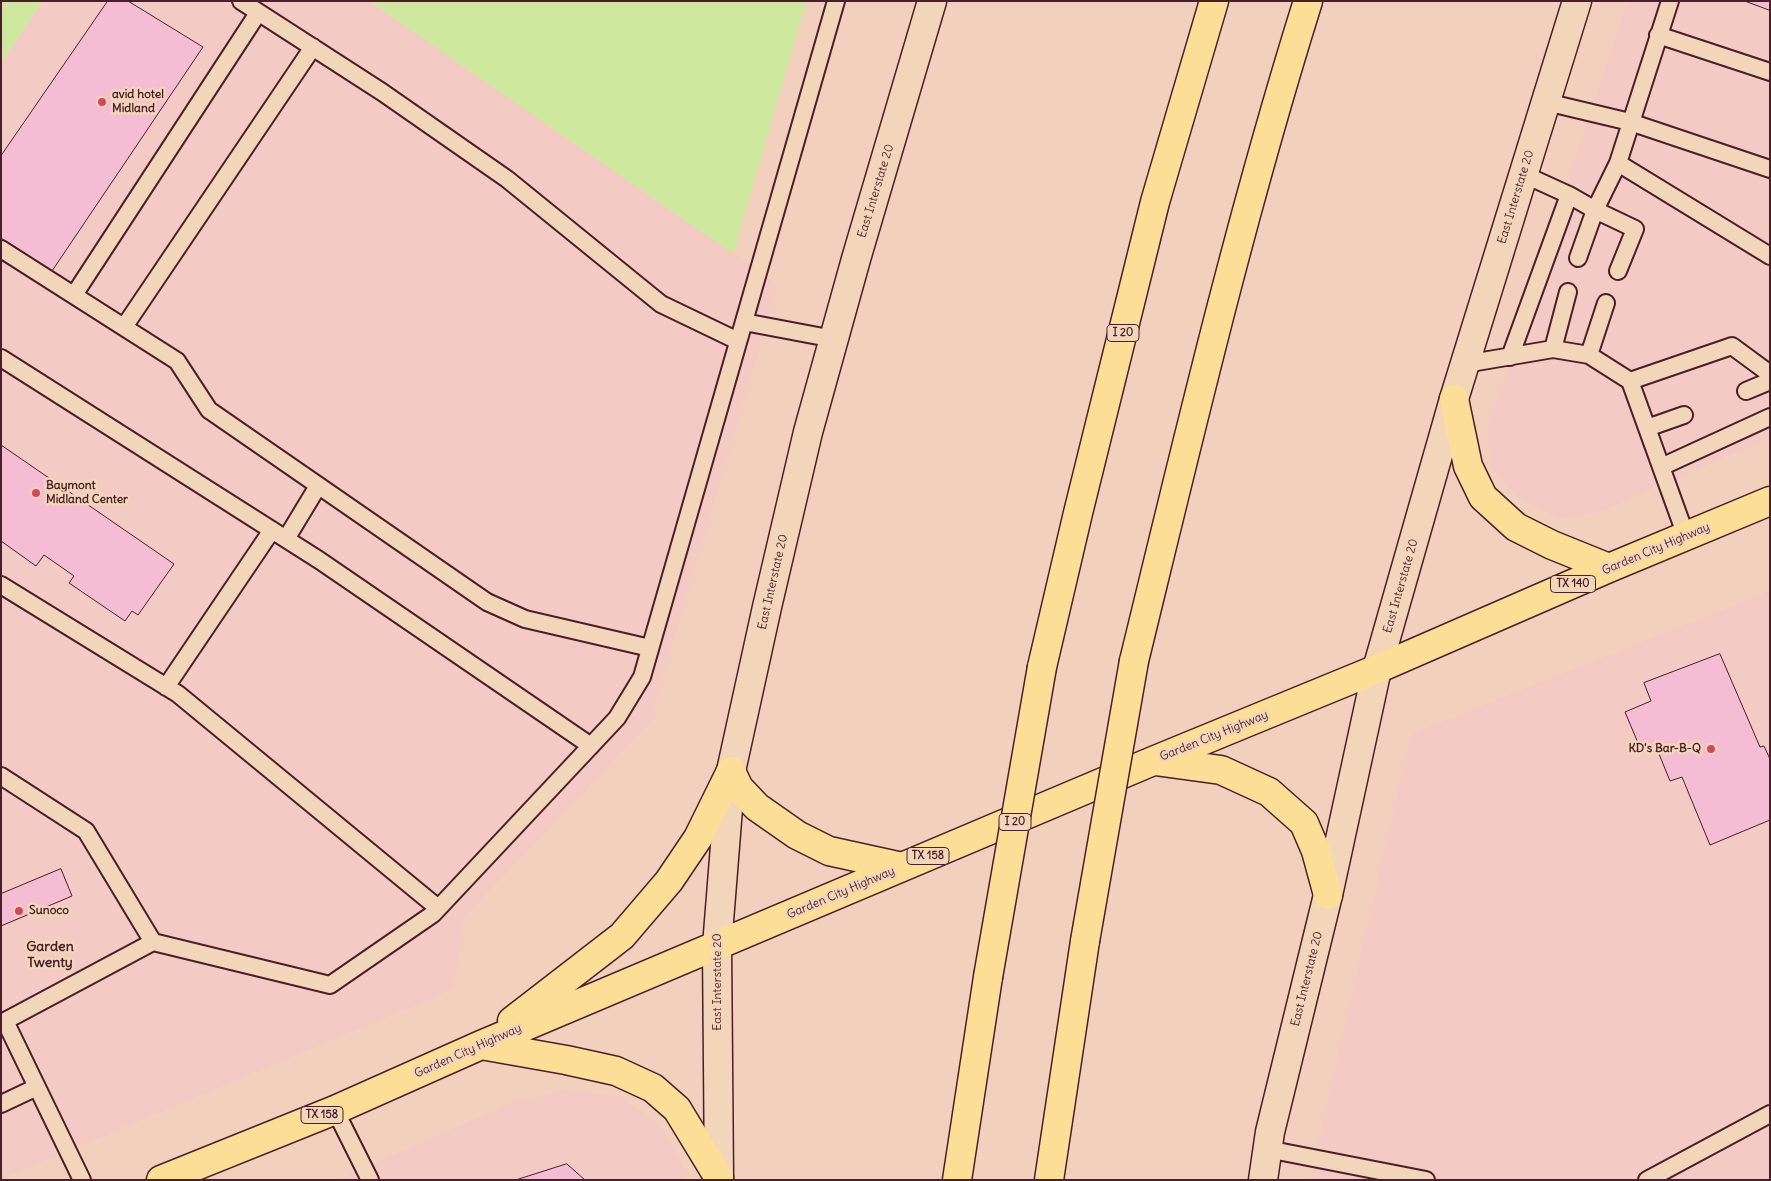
<!DOCTYPE html>
<html>
<head>
<meta charset="utf-8">
<style>
  body { margin:0 }
  #map { position:relative; width:1771px; height:1181px; overflow:hidden; background:#f3d0be; font-family:Delius,sans-serif }
  canvas { display:block }
  .frame { position:absolute; inset:0; border:2px solid #4a1f2b; pointer-events:none }
</style>
</head>
<body>
<div id="map">
<canvas width="1771" height="1181"></canvas>
<div class="frame"></div>
</div>
<script>
const ctx = document.querySelector('canvas').getContext('2d');
ctx.lineJoin = 'round';
function fill(path, color) { ctx.fillStyle = color; ctx.fill(path, 'evenodd'); }
function stroke(path, color, width, dash) { ctx.strokeStyle = color; ctx.lineWidth = width; ctx.lineCap = dash ? 'butt' : 'round'; ctx.setLineDash(dash || []); ctx.stroke(path); }
function write(font, color, halo, rows, align = 'center') {
  ctx.font = font + ' Delius,sans-serif'; ctx.lineWidth = 5; ctx.setLineDash([]); ctx.textBaseline = 'middle'; ctx.strokeStyle = halo; ctx.fillStyle = color; for (const [text, x, y, turn = 0] of rows) {
    ctx.save(); ctx.translate(x, y); ctx.rotate((+turn || 0) * Math.PI / 180); ctx.textAlign = isNaN(turn) ? turn : align; if (halo) ctx.strokeText(text, 0, 0); ctx.fillText(text, 0, 0); ctx.restore();
  }
}
fill(new Path2D(`
  M43 1H369L778 285 649 724 464 917 454 989 1 1179V63Z
  M1627 1H1770V438L1596 513 1558 518 1519 498 1491 467 1487 430Z
  M1770 591V1180H1310L1411 734Z
  M561 1090 620 1096 662 1127 684 1168 685 1180H336L516 1101Z`), '#f4cac5');
fill(new Path2D(`
  M1 1H43L1 63Z
  M369 1H807L733 254Z`), '#cee89e');
const building = new Path2D(`
  M108 1H128L203 47 52 271 1 238V156Z
  M1745 1H1770V10Z
  M1 445 174 564 138 615 132 611 125 621 69 583 74 576 44 555 36 566 1 541Z
  M1720 654 1760 747 1764 746 1770 759V820L1710 845 1682 777 1670 781 1655 744 1641 750 1625 712 1651 701 1644 683Z
  M61 869 72 896 1 926V894Z
  M567 1164 585 1180H516Z`);
fill(building, '#f5bdd4');
stroke(building, '#4a1f2b', 1);
const lane = new Path2D(`
  M241 1 382 92 507 179 661 304 738 341
  M1658 35 1770 72
  M1546 102 1630 122 1770 169
  M1618 163 1770 256
  M1523 174 1569 195 1595 210 1578 258
  M1 249 177 361 209 410 487 602 525 619 650 648
  M1618 271 1635 229 1595 210 1618 163 1670 1
  M74 295 258 13
  M744 322 834 339
  M124 327 313 47
  M1553 349 1568 292
  M1589 355 1606 303
  M1510 357 1569 195
  M1 358 319 560 591 746
  M1465 364 1553 349 1589 355 1630 381 1686 536
  M1630 381 1732 346 1770 374
  M1746 391 1770 381
  M1647 428 1684 415
  M1661 467 1770 417
  M286 539 318 486
  M1 585 178 694 438 908
  M166 687 272 530
  M1 776 86 831 153 942
  M1 1104 37 1087
  M335 1110 370 1180
  M1267 1149 1426 1180
  M82 1180 5 1021 153 942 330 985 433 914 617 718 642 677 836 1
  M1647 1180 1770 1114`);
const secondary = new Path2D(`
  M719 1180 717 946 731 771 767 607 808 432 856 259 932 1
  M1263 1180 1270 1132 1328 895 1377 669 1454 399 1577 1`);
const primary = new Path2D(`
  M1454 399 1468 466 1483 497 1516 527 1552 545 1609 568
  M1377 669 1609 568 1770 501`);
const highway = new Path2D(`
  M1134 661C1188 440 1240 218 1308 1
  M1042 667 1078 513 1155 202 1214 1
  M1155 761 1221 770 1269 792 1304 823 1316 851 1328 895
  M731 771 739 788 757 807 797 835 829 851 902 867
  M512 1021 622 936 669 881 698 838 731 771
  M481 1045 566 1060 616 1071 653 1088 677 1109 719 1178
  M161 1180 335 1110 481 1045 1153 761 1377 669
  M957 1180 988 977
  M1049 1180 1085 941`);
stroke(lane, '#4a1f2b', 20);
stroke(secondary, '#4a1f2b', 31);
stroke(primary, '#4a1f2b', 31);
stroke(highway, '#4a1f2b', 31);
stroke(lane, '#f3d5b9', 16);
stroke(secondary, '#f3d5b9', 28);
stroke(primary, '#fdde96', 28);
stroke(highway, '#fdde96', 28);
const highwayBridge = new Path2D(`
  M1085 941 1134 661
  M988 977 1042 667`);
stroke(highwayBridge, '#4a1f2b', 31, []);
stroke(highwayBridge, '#fdde96', 28);
for (const [x, y, r, color] of [
  [102,102,5,"#d1495b"],
  [36,493,5,"#d1495b"],
  [1711,749,5,"#d1495b"],
  [19,911,5,"#d1495b"]
]) { const dot = new Path2D(); dot.arc(x, y, r, 0, 2 * Math.PI); ctx.fillStyle = color; ctx.fill(dot); stroke(dot, '#f3d5b9', 2); }
for (const [x, y, w] of [
  [1123,333,32],
  [1573,584,45],
  [1015,822,32],
  [928,856,42],
  [322,1115,42]
]) { const box = new Path2D(); box.roundRect(x - w / 2, y - 8.5, w, 17, 4); ctx.fillStyle = '#f3d5b9'; ctx.fill(box); stroke(box, '#4a1f2b', 1); }
write('bold 11px', '#4a1f2b', null, [
  ["I 20",1123,333],
  ["TX 140",1573,584],
  ["I 20",1015,822],
  ["TX 158",928,856],
  ["TX 158",322,1115]
]);
write('bold 12px', '#4a1f2b', '#f3d5b9', [
  ["avid hotel",112,95],
  ["Midland",112,109],
  ["Baymont",46,486],
  ["Midland Center",46,500],
  ["KD's Bar-B-Q",1701,749,"right"],
  ["Sunoco",29,911]
], 'left');
write('12px', '#4a1f2b', '#f3d5b9', [
  ["East Interstate 20",876,191,-73],
  ["East Interstate 20",1516,197,-73],
  ["Garden City Highway",1656,549,-23],
  ["East Interstate 20",773,582,-77],
  ["East Interstate 20",1401,586,-74],
  ["Garden City Highway",1214,736,-22],
  ["Garden City Highway",841,893,-23],
  ["East Interstate 20",1307,979,-76],
  ["East Interstate 20",718,982,-90],
  ["Garden City Highway",468,1051,-24]
]);
write('bold 14px', '#4a1f2b', '#f3d5b9', [
  ["Garden",50,947],
  ["Twenty",50,963]
]);
</script>
</body>
</html>
